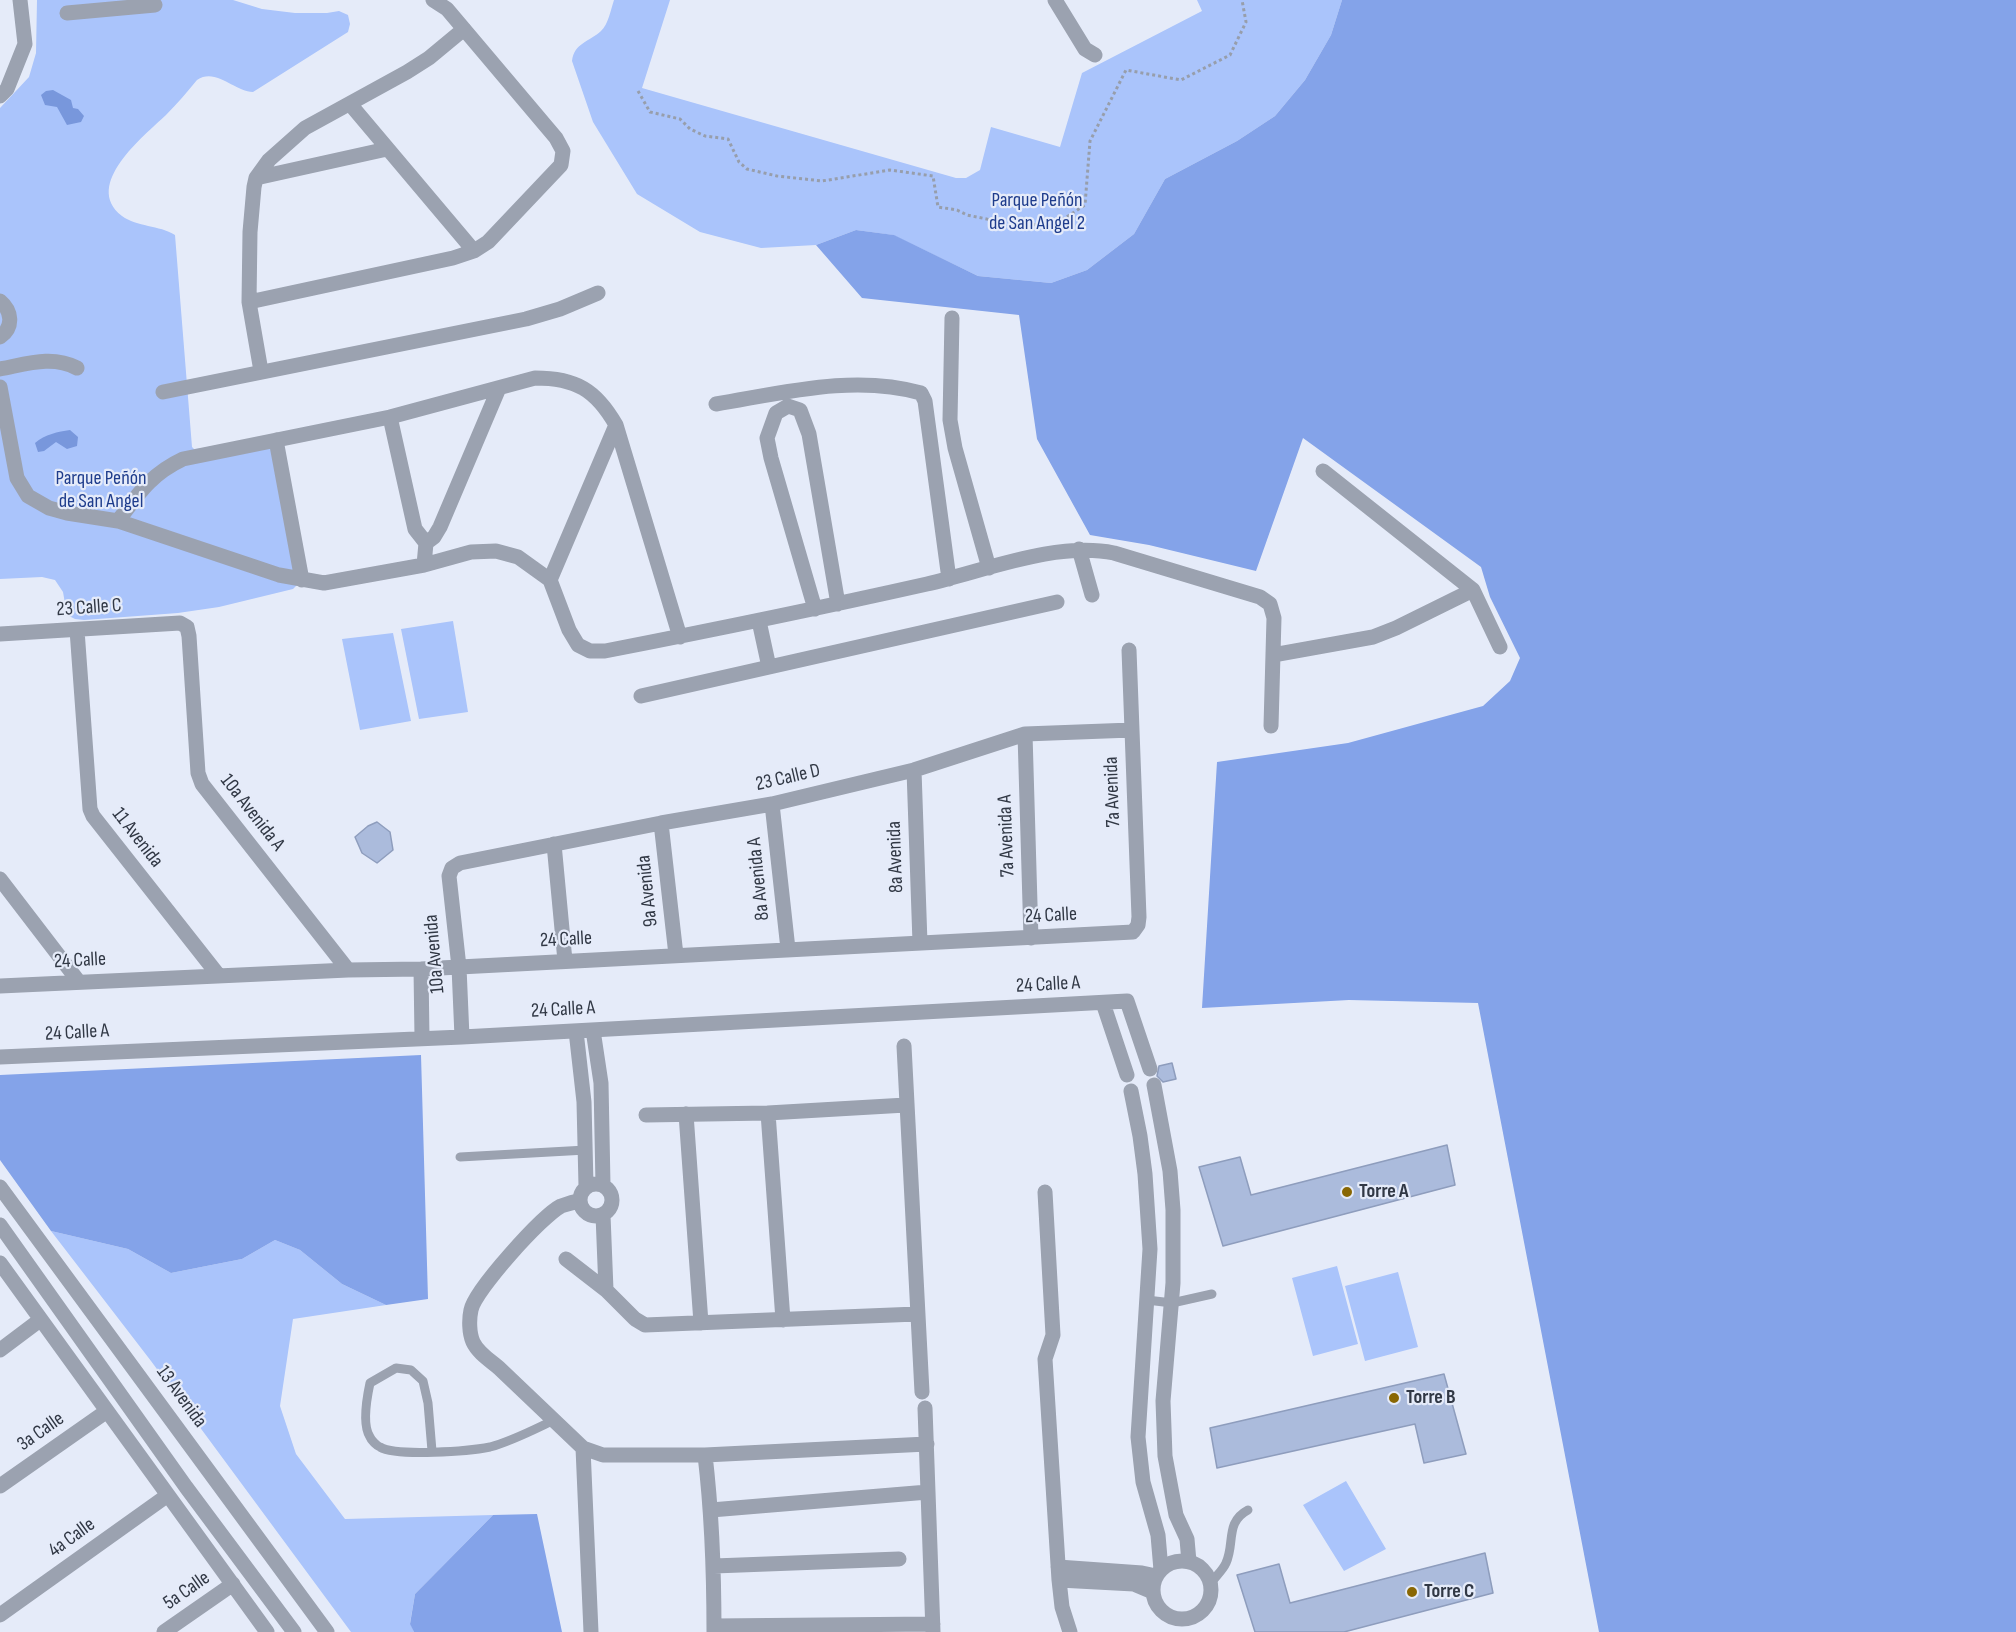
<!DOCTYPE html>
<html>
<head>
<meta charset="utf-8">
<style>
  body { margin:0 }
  canvas { display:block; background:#e5ebf9 }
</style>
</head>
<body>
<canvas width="2016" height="1632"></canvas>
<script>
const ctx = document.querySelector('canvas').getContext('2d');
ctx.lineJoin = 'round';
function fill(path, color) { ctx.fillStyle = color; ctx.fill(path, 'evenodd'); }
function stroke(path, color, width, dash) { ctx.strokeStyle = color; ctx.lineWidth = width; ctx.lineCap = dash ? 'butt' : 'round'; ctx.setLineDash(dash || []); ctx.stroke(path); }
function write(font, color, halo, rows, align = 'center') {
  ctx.font = font + ' "Sofia Sans Condensed",sans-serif'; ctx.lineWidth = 4.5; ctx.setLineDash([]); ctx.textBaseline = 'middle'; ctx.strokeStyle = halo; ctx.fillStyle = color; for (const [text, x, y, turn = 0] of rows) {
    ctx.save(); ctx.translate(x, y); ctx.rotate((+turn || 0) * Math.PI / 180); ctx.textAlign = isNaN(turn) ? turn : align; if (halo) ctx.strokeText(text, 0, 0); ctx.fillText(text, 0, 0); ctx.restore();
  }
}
fill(new Path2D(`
  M37 0H233L262 9 295 13H327L339 11 348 15 350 24 348 32 253 92C235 92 216 67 197 80 187 92 177 104 166 115 144 136 82 185 122 216 137 227 159 225 175 235L192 447 194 449 271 444 297 585 293 589 219 607 178 613 84 620 75 619 67 615 63 592 55 580 42 577 0 579V108L29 77 36 53Z
  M614 0H670L642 88 956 178H966L980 170 991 127 1060 147 1082 73 1202 11 1197 0H1342L1331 35 1305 80 1275 116 1237 141 1165 179 1134 234 1087 270 1051 283 978 276 893 235 856 230 816 245 761 248 700 232 637 194 593 122 572 61C574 43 589 42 601 31 608 25 611 9 614 0Z
  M453 621 468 712 419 719 401 629Z
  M393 633 411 721 360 730 342 639Z
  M51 1231 128 1249 171 1273 242 1259 275 1240 300 1250 342 1284 386 1305 293 1319 280 1406 296 1454 345 1519 493 1515 415 1594 410 1623 414 1632H351L151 1361Z
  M1337 1266 1358 1344 1313 1356 1292 1278Z
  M1398 1272 1418 1347 1365 1361 1345 1286Z
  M1346 1481 1386 1549 1344 1571 1303 1505Z`), '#aac4fb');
fill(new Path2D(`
  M1342 0H2016V1632H1599L1478 1003 1349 1000 1202 1008 1217 762 1348 743 1483 706 1510 681 1520 658 1490 597 1481 567 1303 438 1256 571 1149 545 1090 535 1037 439 1019 315 862 298 816 245 856 230 894 235 978 276 1051 283 1087 270 1134 234 1165 179 1237 141 1275 116 1305 80 1331 35Z
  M421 1055 428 1299 386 1305 342 1284 300 1250 275 1240 242 1259 171 1273 128 1249 51 1231 0 1160V1075Z
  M537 1514 562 1632H414L410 1624 415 1594 493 1515Z`), '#84a3e9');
fill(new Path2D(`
  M53 90 71 100 73 108 78 109 84 116 81 122 67 125 57 107 45 105 41 95 46 91Z
  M70 430 78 437 77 446 67 449 56 442 44 451 38 452 35 443C45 434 58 432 70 430Z`), '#7897dc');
const building = new Path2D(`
  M377 822 390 832 393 850 377 863 362 853 355 837 368 826Z
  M1172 1063 1176 1079 1163 1082 1157 1076 1159 1066Z
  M1447 1145 1455 1185 1223 1246 1199 1167 1240 1157 1251 1195Z
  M1444 1374 1466 1454 1424 1463 1415 1424 1217 1468 1210 1428Z
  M1485 1553 1493 1593 1344 1632H1255L1237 1575 1279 1564 1290 1603Z`);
fill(building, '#abbbdc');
stroke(building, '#8e9dbd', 1.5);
stroke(new Path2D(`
  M638 91 650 112 680 119 690 129 705 136 728 139 739 162 747 169 777 176 822 181 890 170 933 176 938 207 957 210 967 215 1021 226 1059 222 1085 205 1090 141 1126 70 1181 80 1230 55 1246 22 1242 0`), '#979eab', 3, [3, 3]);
stroke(new Path2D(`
  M460 1157 586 1150
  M1147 1300 1172 1303 1212 1294
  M432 1451 428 1403 423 1381 411 1370 396 1368 370 1383C367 1397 362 1425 370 1437 371 1440 377 1446 380 1447 397 1457 470 1451 490 1447 512 1441 533 1430 554 1420
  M1211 1583C1216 1576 1223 1570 1226 1563 1235 1544 1225 1522 1248 1510`), '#9ba2b0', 9);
stroke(new Path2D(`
  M1055 0 1085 49 1095 55
  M67 13 155 5
  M0 96 7 89 25 44 20 0
  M350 104 474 251
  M256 178 387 149
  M0 301C12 311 14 327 0 337
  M249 302 453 258 474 251 488 242 561 165 563 151 556 138 447 9 433 0
  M952 318 950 420 955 448 989 568
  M0 369C27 364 52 355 77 368
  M261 371 249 302 250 232 254 187 256 178 269 160 305 128 407 72 429 58 464 29
  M0 387 17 478 28 496 49 508 67 513 118 521 279 575 324 583 424 565 471 552 496 551 518 557 550 580 569 630 578 645 590 651H605C713 630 820 608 927 584 984 571 1056 541 1114 553L1260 597 1270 604 1274 618 1271 726
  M163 392 526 319 560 309 598 293
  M716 404C783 393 854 374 921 393L925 401 949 579
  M390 417 415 529 426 543
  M276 440 302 580
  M1323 471 1473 590 1500 647
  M118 521C139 493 151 474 183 459L390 417 535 378C576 378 596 390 616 425L680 637
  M1079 549 1092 595
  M424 565 426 543 434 537 440 527 499 388
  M550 580 616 425
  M815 609 771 458 767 438 776 413 788 406 800 410 809 434 838 604
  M759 621 769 667
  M77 630 90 809 93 816 219 976
  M0 634 180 623 187 627 189 636 198 773 202 784 348 970
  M1273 655 1373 637 1396 628 1473 590
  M641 696 1057 602
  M1025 734 1031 938
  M914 770 920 943
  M772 804 788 949
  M661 823 676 955
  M554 844 565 961
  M0 879 79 982
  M421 969 422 1038
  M0 986 348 970 421 969 1133 932 1138 925 1139 917 1129 650
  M1103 1003 1127 1075
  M593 1030 601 1083 603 1185
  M576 1031 584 1102 586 1186
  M462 1037 459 967 449 876 452 868 460 863 661 823 772 804 914 770 1025 734 1132 730
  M904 1046 922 1392
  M0 1057 462 1037 1127 1001 1150 1069
  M1154 1085 1170 1171 1173 1210V1283L1163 1401 1165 1456 1176 1515 1187 1539 1189 1562
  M1131 1091 1140 1136 1145 1174 1150 1249 1138 1437 1143 1482 1158 1535 1161 1570
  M768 1113 783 1320
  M686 1114 701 1323
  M646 1115 768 1113 906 1105
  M580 1200a16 16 0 1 1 32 0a16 16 0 1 1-32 0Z
  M1045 1192 1053 1335 1045 1359 1059 1580 1062 1607 1070 1632
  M579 1201C573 1202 567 1204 561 1206 542 1216 475 1290 471 1310 469 1319 469 1333 473 1342 478 1353 491 1361 499 1368L583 1448 591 1632
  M603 1215 606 1290
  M566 1259 606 1290 635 1319 645 1325 917 1314
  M0 1263 267 1632
  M0 1350 40 1320
  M925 1408 933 1632
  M583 1448 603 1455H705L927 1444
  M705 1455C712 1514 714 1572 714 1632
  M0 1486 107 1411
  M711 1510 928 1492
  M1153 1590a29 29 0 1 1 58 0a29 29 0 1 1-58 0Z
  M714 1566 899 1559
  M1058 1567 1142 1573 1156 1576
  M1059 1580 1134 1584 1153 1592
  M0 1615 168 1495
  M714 1626 933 1624
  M164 1632 233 1584`), '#9ba2b0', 15);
stroke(new Path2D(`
  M0 1187 327 1632
  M0 1225 186 1487 294 1632`), '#9ba2b0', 15);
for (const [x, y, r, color] of [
  [1347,1192,6,"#896704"],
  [1394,1398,6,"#896704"],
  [1412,1592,6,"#896704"]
]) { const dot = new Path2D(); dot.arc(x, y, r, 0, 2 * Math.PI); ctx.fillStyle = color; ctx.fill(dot); stroke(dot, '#e5ebf9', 2); }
write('20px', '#1e3c8c', '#e5ebf9', [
  ["Parque Peñón",1037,201],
  ["de San Angel 2",1037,224],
  ["Parque Peñón",101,479],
  ["de San Angel",101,502]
]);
write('20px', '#313845', '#e5ebf9', [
  ["23 Calle C",89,608,-4],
  ["23 Calle D",788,778,-13],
  ["7a Avenida",1113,792,-92],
  ["10a Avenida A",252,813,52],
  ["7a Avenida A",1007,836,-92],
  ["11 Avenida",137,838,52],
  ["8a Avenida",896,857,-92],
  ["8a Avenida A",759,879,-96],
  ["9a Avenida",648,891,-96],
  ["24 Calle",1051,916,-3],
  ["24 Calle",566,940,-3],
  ["10a Avenida",435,954,-95],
  ["24 Calle",80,961,-3],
  ["24 Calle A",1048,985,-3],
  ["24 Calle A",563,1010,-3],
  ["24 Calle A",77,1033,-3],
  ["13 Avenida",181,1397,54],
  ["3a Calle",41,1432,-35],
  ["4a Calle",72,1538,-36],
  ["5a Calle",187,1591,-35]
]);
write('bold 20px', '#313845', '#e5ebf9', [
  ["Torre A",1359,1192],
  ["Torre B",1406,1398],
  ["Torre C",1424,1592]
], 'left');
</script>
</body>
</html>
